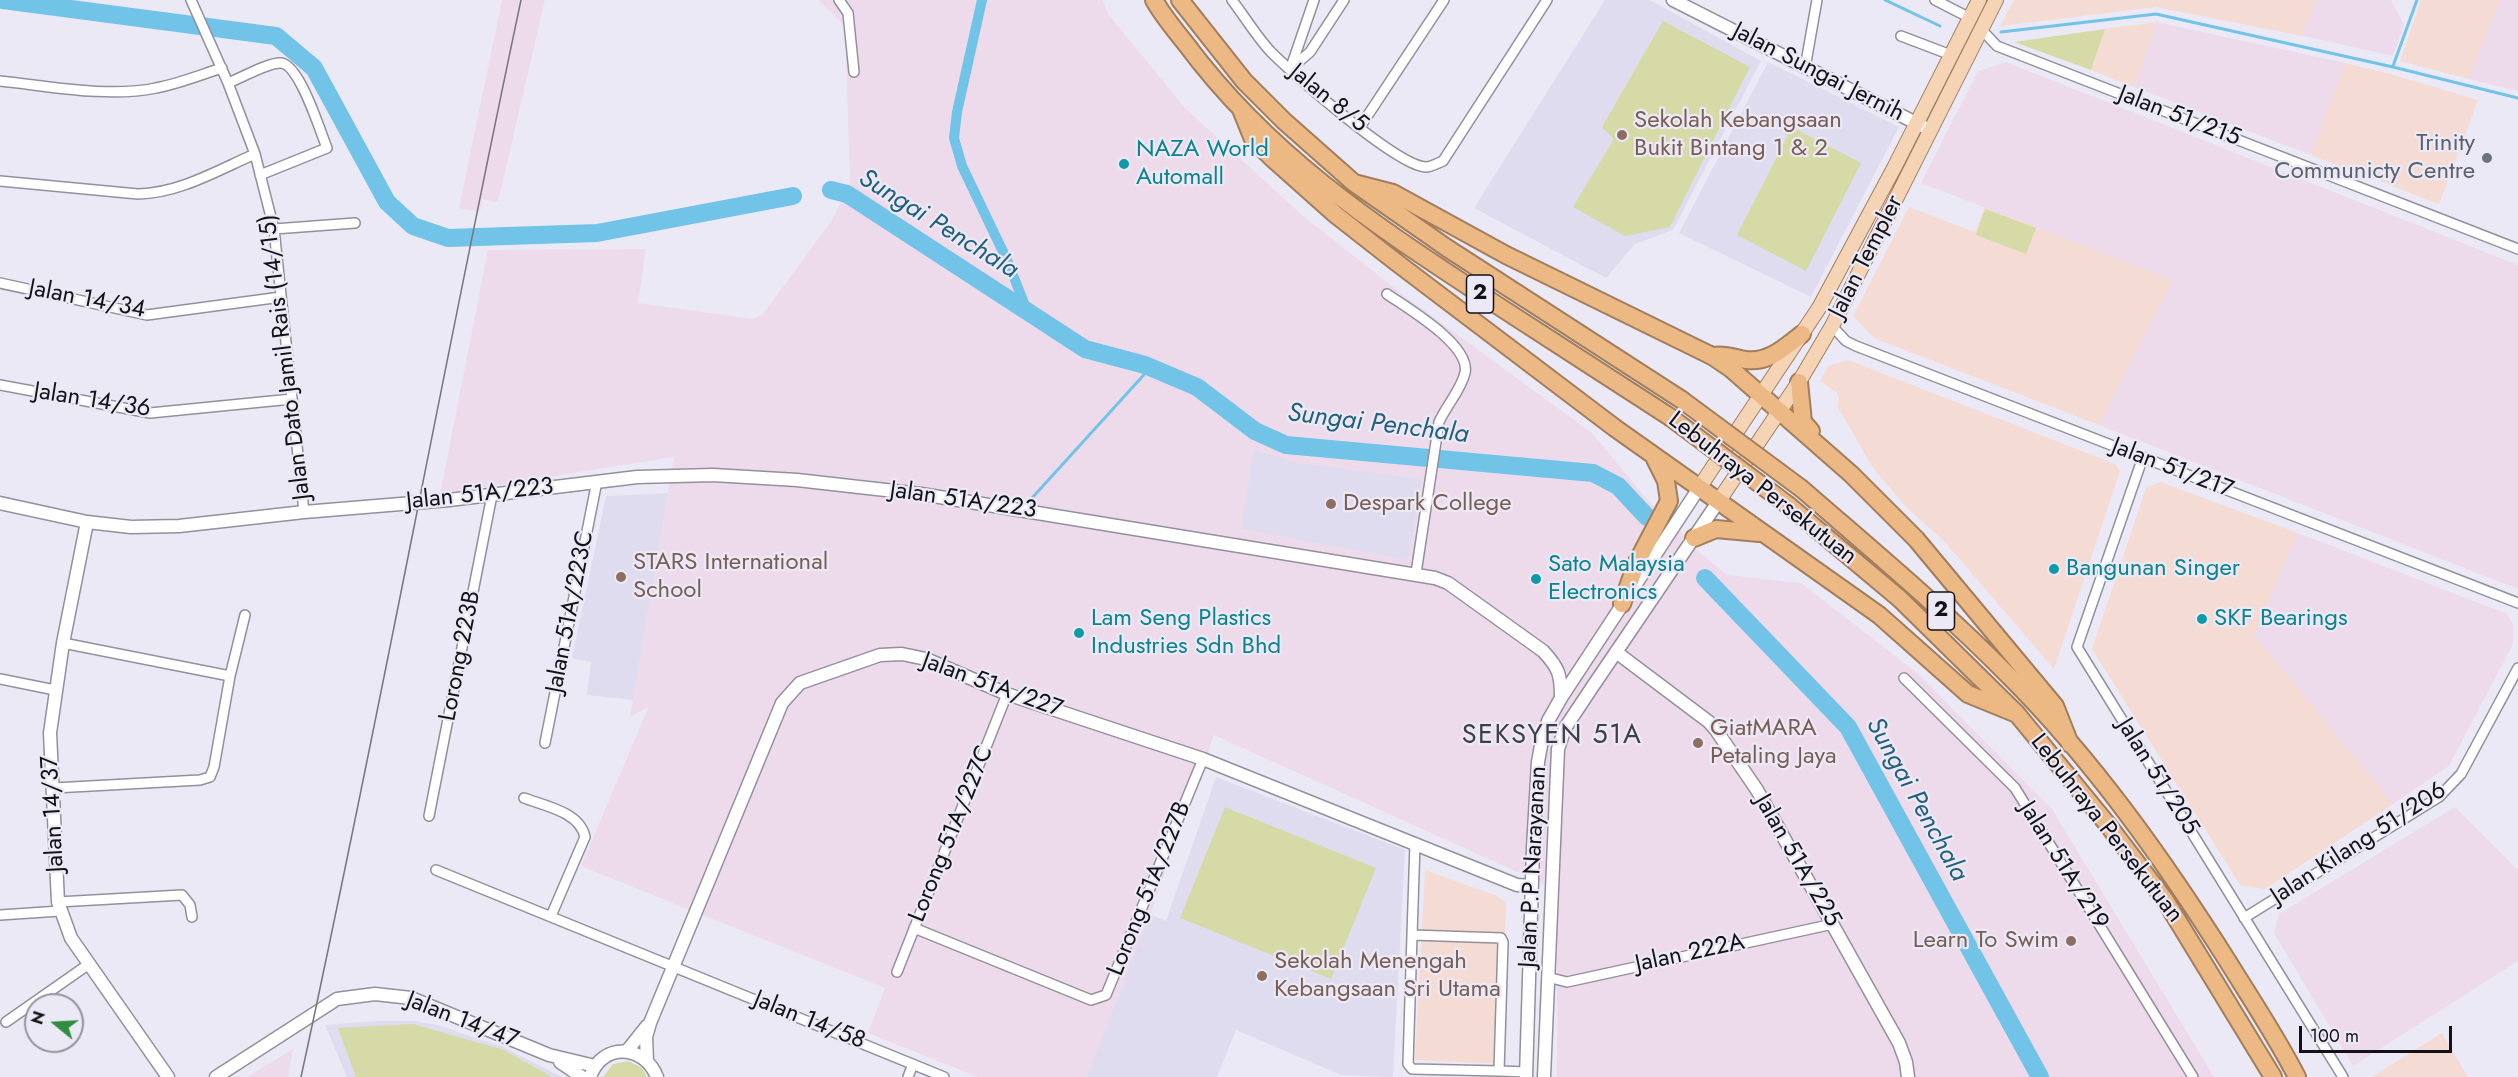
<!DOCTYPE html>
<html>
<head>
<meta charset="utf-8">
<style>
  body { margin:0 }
  #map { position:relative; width:2518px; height:1077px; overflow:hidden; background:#ece9f6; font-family:Jost,sans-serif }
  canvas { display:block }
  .north { position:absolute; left:24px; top:993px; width:60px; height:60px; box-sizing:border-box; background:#ece9f6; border:2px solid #95939c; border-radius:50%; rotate:288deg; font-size:16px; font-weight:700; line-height:24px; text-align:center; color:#131216 }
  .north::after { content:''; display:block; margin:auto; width:21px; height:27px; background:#2e8d40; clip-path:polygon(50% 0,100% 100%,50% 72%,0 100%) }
  .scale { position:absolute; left:2299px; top:1026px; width:153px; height:27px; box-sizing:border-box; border:3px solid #131216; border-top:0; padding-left:8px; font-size:18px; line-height:21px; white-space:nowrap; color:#131216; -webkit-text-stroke:4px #ece9f6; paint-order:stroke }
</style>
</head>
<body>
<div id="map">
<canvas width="2518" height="1077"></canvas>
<div class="north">N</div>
<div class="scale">100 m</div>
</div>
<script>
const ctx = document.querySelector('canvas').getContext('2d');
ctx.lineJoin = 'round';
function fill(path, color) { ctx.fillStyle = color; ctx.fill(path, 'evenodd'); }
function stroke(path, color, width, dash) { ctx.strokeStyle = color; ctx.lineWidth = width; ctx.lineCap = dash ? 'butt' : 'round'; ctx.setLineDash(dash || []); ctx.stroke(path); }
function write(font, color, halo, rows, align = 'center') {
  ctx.font = font + ' Jost,sans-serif'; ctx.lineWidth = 4.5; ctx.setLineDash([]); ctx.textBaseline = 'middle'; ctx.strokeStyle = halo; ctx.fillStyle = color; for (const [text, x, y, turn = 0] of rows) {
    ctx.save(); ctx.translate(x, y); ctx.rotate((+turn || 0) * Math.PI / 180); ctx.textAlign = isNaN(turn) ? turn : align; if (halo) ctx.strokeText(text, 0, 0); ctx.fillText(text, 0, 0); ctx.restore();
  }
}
fill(new Path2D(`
  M2014 0H2316L2303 36 2156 7 2000 26Z
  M2421 0H2500L2469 79 2400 61Z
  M2157 22 2134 87 2091 70 2105 29Z
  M2345 63 2390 74 2478 100 2439 204 2311 155Z
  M1909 207 1975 232 1985 207 2173 280 2099 425 1874 338 1853 316Z
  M1848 360 2115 464 2120 471 2054 669 1944 541 1907 508 1873 468 1837 406 1839 398 1837 393 1820 381 1828 366Z
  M2160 482 2298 533 2254 635 2393 804 2265 889 2240 885 2092 649 2146 488Z
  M1425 870 1497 896 1506 903 1502 1064 1415 1060Z
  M2442 1033 2468 1077H2372Z`), '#f4dbd4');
fill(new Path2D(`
  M502 0H545L498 202 482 199 480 212 459 208Z
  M819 0H1102L1109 15 1185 108 1303 216 1406 297 1592 433 1646 498 1699 552 1727 575 1801 583 1917 673 2052 809 2214 1077H1557V890L1214 735 1150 914 1086 1077H978L868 1033 885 988 581 866 649 706 630 717 674 457 440 494 488 250 646 249 638 303 752 319 763 314 832 220 850 183 845 27Z
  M2316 0H2391L2404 25 2393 56 2303 36Z
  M2500 0H2518V91L2469 79Z
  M2157 22 2345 63 2311 155 2134 87Z
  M2006 62 2518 265V589L2099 425 2173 280 1921 183 1978 71Z
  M2298 533 2507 614 2513 624V644L2449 766 2393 804 2254 635Z
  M2455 807 2518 870V961L2353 1066 2274 933 2279 914Z
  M293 1049 288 1077H247Z`), '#eddbeb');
fill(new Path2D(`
  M1605 0H1650L1761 61 1673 230 1635 244 1606 278 1474 208Z
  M1768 62 1899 127 1811 297 1679 233Z
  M1254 450 1300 463 1422 479 1408 560 1241 529Z
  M668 493 633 700 587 695 591 662 572 658 606 496Z
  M1216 777 1405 850 1393 1077 1341 1075 1236 1030 1217 1077H1086L1150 914 1166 921Z
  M377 1021H414L437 1025 504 1047 562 1077H347L325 1025Z`), '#e0dcef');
fill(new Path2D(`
  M1663 21 1750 67 1670 227 1625 236 1573 207 1614 139 1602 127Z
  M2105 29 2091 70 2014 42Z
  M1792 127 1861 163 1806 271 1737 235Z
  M1985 209 2036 228 2026 254 1976 235Z
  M1225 807 1376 868 1331 979 1180 918Z
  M413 1024 504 1050 552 1077H356L338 1028Z
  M628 1061 642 1068 647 1077H603L613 1064Z`), '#d6daa7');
stroke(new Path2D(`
  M1885 0 1940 26
  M2001 32 2156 14 2393 67 2518 98
  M2393 66 2417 0
  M1032 498 1151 367`), '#72c3e8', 3);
stroke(new Path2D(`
  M982 0 957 112 954 138 962 166 1007 260 1028 313`), '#72c3e8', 10);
stroke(new Path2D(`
  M3 0 276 36 314 68 387 202 413 226 448 238 597 233 793 196
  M831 190 847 194 1085 349 1145 365 1197 387 1255 431 1286 445 1593 473 1618 486 1647 517
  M1705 578 1848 727 2040 1077`), '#72c3e8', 18);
const street = new Path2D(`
  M191 0 228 83 255 154 274 229 304 512
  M839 0 848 13 854 72
  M1232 0C1245 17 1256 36 1271 52 1294 75 1397 166 1426 167 1431 167 1438 163 1443 161L1547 0
  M1935 0 1970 18
  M1981 29 1997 46 2518 249
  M1901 36 1951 55
  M1291 67 1314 0
  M1805 68 1817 0
  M1290 69 1310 52 1344 0
  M0 81C49 86 108 98 156 88 178 84 200 75 222 68
  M228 83C241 78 269 62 281 63 300 65 320 131 327 148L260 175
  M1360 127 1444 0
  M0 181 138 194C180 193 218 170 255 154
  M274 229 355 223
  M0 283 147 315 281 297
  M1387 294C1407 308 1471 345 1465 373 1461 390 1446 406 1439 422L1416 573
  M1832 326 1846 341 1856 346 2518 603
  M0 385 150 413 292 399
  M2143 457 2077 647 2343 1077
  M63 643 230 676
  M1904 678 2015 788 2193 1077
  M0 679 55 690
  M545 743 597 481
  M54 788 200 780 210 777 214 767 230 676 245 615
  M524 798C545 806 580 812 585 837L551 916
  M429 816 492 495
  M436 870 944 1077
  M58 902 182 895 190 905 192 917
  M0 915 60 911
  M2244 918 2439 797 2461 774 2518 668
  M914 928 1091 1000 1106 995 1203 759
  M1412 935 1501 938 1503 942 1499 1071 1412 1069 1408 1064Z
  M1412 935 1415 843
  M897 972 1007 694
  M1547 977 1567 982 1833 924
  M6 1022 89 964
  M1499 1071 1526 1072
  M908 1077 913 1064`);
const secondary = new Path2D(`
  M1673 0 1924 127
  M0 503 87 522 131 527 179 526 304 512 449 500 637 477 713 475 797 480 921 494 1435 578 1448 583 1543 651C1559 668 1561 675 1561 698
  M87 522 63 643 50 733 58 902 71 938 168 1077
  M1616 652 1709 722 1716 730 1757 790 1899 1043 1906 1062 1908 1077
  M627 1051 647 1026
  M647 1061 646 1037 650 1023 782 703 800 683 880 655 902 654 926 659 1007 694 1203 759 1517 885 1531 886
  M560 1062 582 1077
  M216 1077 337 999 375 994 411 998 549 1055 595 1066
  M590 1077C602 1042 644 1044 657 1077
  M1526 1077 1533 848 1538 762 1542 740 1548 721 1561 698 1699 488
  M1544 1077 1558 749 1565 728 1593 686 1718 502`);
const primary = new Path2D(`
  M1699 488 1819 308 1894 168 1979 0
  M1718 502 1799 382 1832 326 1996 0`);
const highway = new Path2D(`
  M1154 0C1163 16 1175 30 1186 44 1268 154 1370 222 1483 296 1545 336 1608 377 1670 417
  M1180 0 1244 81 1284 121 1354 183 1447 248 1682 400
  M1242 112 1253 139 1272 158 1336 215 1396 262 1615 428 1879 615 1968 694 2017 714
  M1354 183 1393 193 1506 255 1712 356 1730 368 1851 474 1916 539 2055 706 2070 744
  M1713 356C1726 354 1734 358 1746 360 1769 363 1785 347 1802 334
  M1799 382 1803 422 1811 431
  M1802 489C1872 550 1943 609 2008 675 2093 760 2163 859 2227 960 2251 999 2276 1036 2297 1077
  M1788 505 1900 599 2017 714 2108 825 2165 900 2273 1077
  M1694 538 1716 529 1759 533
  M1622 604 1636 564 1669 501 1666 481 1655 459`);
stroke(street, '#92909c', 12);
stroke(secondary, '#92909c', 15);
stroke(primary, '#a07e5e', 16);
stroke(highway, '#a07e5e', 20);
stroke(street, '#fff', 9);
stroke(secondary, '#fff', 12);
stroke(primary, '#f4d4b5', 14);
stroke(highway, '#ecb884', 16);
stroke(new Path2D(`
  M301 1077C379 719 445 358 521 0`), '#77757d', 1.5);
const highwayBridge = new Path2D(`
  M1682 400 1802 489
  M1670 417 1788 505`);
stroke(highwayBridge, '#a07e5e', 20, []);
stroke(highwayBridge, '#ecb884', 16);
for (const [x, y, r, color] of [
  [1622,135,6,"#8d6e63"],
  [2487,158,6,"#6b7280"],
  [1124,164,6,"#0f9aa8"],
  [1331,504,6,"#8d6e63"],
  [2054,569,6,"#0f9aa8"],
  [621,577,6,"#8d6e63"],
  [1536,579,6,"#0f9aa8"],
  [2202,619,6,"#0f9aa8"],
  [1079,633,6,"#0f9aa8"],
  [1698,743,6,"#8d6e63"],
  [2071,941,6,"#8d6e63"],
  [1262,976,6,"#8d6e63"]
]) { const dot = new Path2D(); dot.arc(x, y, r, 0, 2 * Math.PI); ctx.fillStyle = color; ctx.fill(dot); stroke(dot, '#ece9f6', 2); }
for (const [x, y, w] of [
  [1480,294,27],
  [1941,611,27]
]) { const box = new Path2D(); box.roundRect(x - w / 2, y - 19, w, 38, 4.5); ctx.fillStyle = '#ece9f6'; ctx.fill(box); stroke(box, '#131216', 1.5); }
write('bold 22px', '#131216', null, [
  ["2",1480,294],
  ["2",1941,611]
]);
write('24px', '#131216', '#ece9f6', [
  ["Jalan Sungai Jernih",1818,73,27],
  ["Jalan 8/5",1328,99,39],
  ["Jalan 51/215",2179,117,21],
  ["Jalan Templer",1867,257,-63],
  ["Jalan 14/34",87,300,11],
  ["Jalan Dato Jamil Rais (14/15)",286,357,-97],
  ["Jalan 14/36",92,401,9],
  ["Jalan 51/217",2172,469,21],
  ["Lebuhraya Persekutuan",1762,489,38],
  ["Jalan 51A/223",480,495,-6],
  ["Jalan 51A/223",963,501,8],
  ["Jalan 51A/223C",571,612,-79],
  ["Lorong 223B",461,656,-79],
  ["Jalan 51A/227",992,686,20],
  ["Jalan 51/205",2157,777,58],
  ["Jalan 14/37",54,814,-93],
  ["Lebuhraya Persekutuan",2106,829,52],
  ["Lorong 51A/227C",952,834,-68],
  ["Jalan Kilang 51/206",2359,844,-33],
  ["Jalan 51A/225",1797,861,60],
  ["Jalan 51A/219",2063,866,58],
  ["Jalan P.P Narayanan",1534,867,-87],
  ["Lorong 51A/227B",1150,889,-68],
  ["Jalan 222A",1690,954,-12],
  ["Jalan 14/47",462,1021,21],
  ["Jalan 14/58",809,1021,22]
]);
write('24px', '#785e54', '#ece9f6', [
  ["Sekolah Kebangsaan",1634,121],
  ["Bukit Bintang 1 & 2",1634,149],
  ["Despark College",1343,504],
  ["STARS International",633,563],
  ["School",633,591],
  ["GiatMARA",1710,729],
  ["Petaling Jaya",1710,757],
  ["Learn To Swim",2059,941,"right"],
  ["Sekolah Menengah",1274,962],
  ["Kebangsaan Sri Utama",1274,990]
], 'left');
write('24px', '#5b616d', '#ece9f6', [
  ["Trinity",2475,144],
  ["Communicty Centre",2475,172]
], 'right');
write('24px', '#0d838f', '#ece9f6', [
  ["NAZA World",1136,150],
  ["Automall",1136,178],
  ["Sato Malaysia",1548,565],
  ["Electronics",1548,593],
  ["Bangunan Singer",2066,569],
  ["Lam Seng Plastics",1091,619],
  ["Industries Sdn Bhd",1091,647],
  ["SKF Bearings",2214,619]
], 'left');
write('italic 26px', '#215f7a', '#ece9f6', [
  ["Sungai Penchala",938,225,32],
  ["Sungai Penchala",1378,425,7],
  ["Sungai Penchala",1916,800,61]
]);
ctx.letterSpacing = '1.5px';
write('27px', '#3f3d47', '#ece9f6', [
  ["SEKSYEN 51A",1552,736]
]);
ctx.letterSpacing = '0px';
</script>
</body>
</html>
